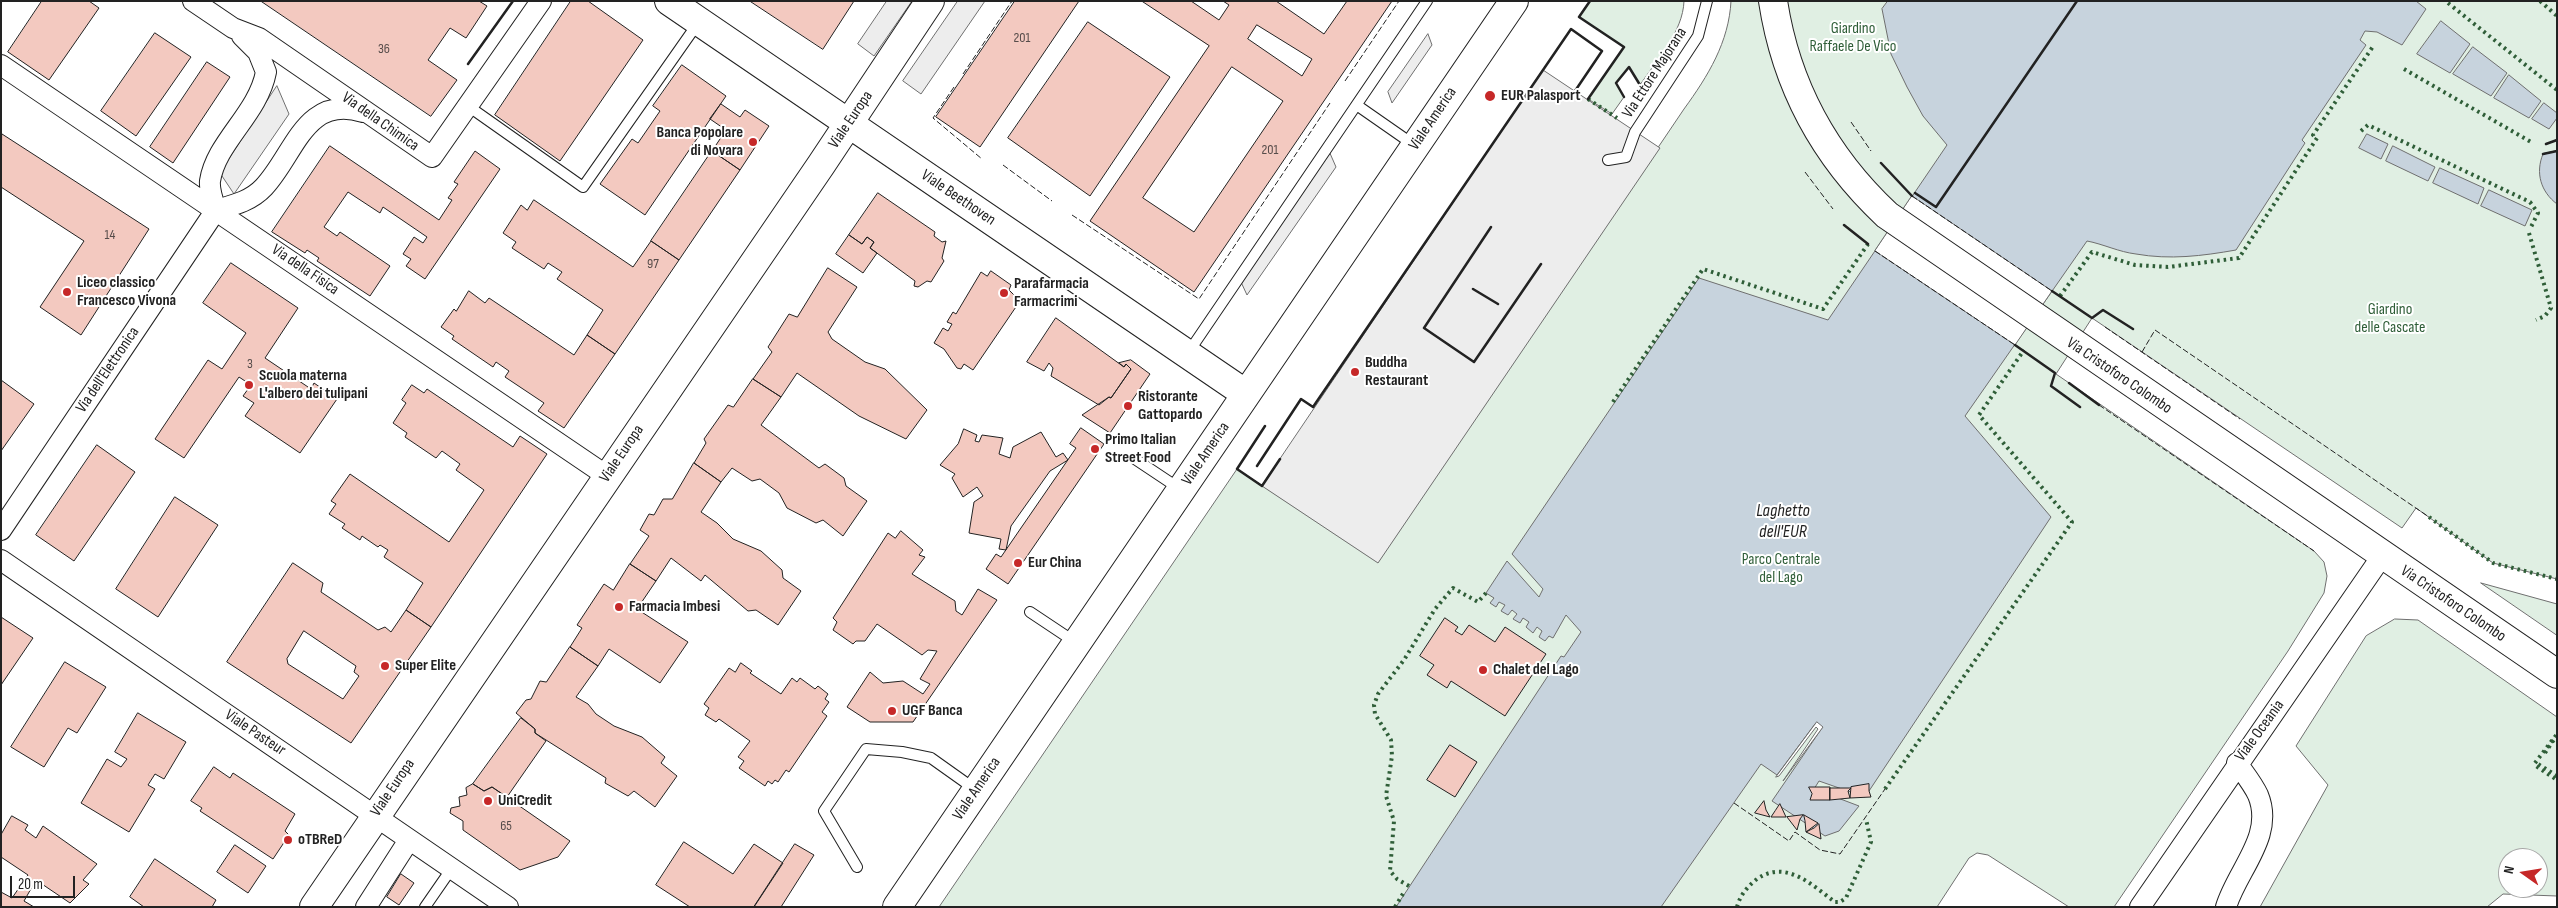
<!DOCTYPE html>
<html>
<head>
<meta charset="utf-8">
<style>
  body { margin:0 }
  #map { position:relative; width:2558px; height:908px; overflow:hidden; background:#fff; font-family:"Sofia Sans Condensed",sans-serif }
  canvas { display:block }
  .frame { position:absolute; inset:0; border:2px solid #222; pointer-events:none }
  .north { position:absolute; left:2498px; top:848px; width:50px; height:50px; box-sizing:border-box; background:#fff; border:1px solid #a7a7a7; border-radius:50%; rotate:283deg; font-size:14px; font-weight:700; line-height:20px; text-align:center; color:#222 }
  .north::after { content:''; display:block; margin:auto; width:18px; height:22px; background:#c62828; clip-path:polygon(50% 0,100% 100%,50% 72%,0 100%) }
  .scale { position:absolute; left:10px; top:876px; width:65px; height:22px; box-sizing:border-box; border:2px solid #222; border-top:0; padding-left:6px; font-size:15px; line-height:18px; white-space:nowrap; color:#222; -webkit-text-stroke:4px #fff; paint-order:stroke }
</style>
</head>
<body>
<div id="map">
<canvas width="2558" height="908"></canvas>
<div class="frame"></div>
<div class="north">N</div>
<div class="scale">20 m</div>
</div>
<script>
const ctx = document.querySelector('canvas').getContext('2d');
ctx.lineJoin = 'round';
function fill(path, color) { ctx.fillStyle = color; ctx.fill(path, 'evenodd'); }
function stroke(path, color, width, dash) { ctx.strokeStyle = color; ctx.lineWidth = width; ctx.lineCap = dash ? 'butt' : 'round'; ctx.setLineDash(dash || []); ctx.stroke(path); }
function write(font, color, halo, rows, align = 'center') {
  ctx.font = font + ' "Sofia Sans Condensed",sans-serif'; ctx.lineWidth = 4; ctx.setLineDash([]); ctx.textBaseline = 'middle'; ctx.strokeStyle = halo; ctx.fillStyle = color; for (const [text, x, y, turn = 0] of rows) {
    ctx.save(); ctx.translate(x, y); ctx.rotate((+turn || 0) * Math.PI / 180); ctx.textAlign = isNaN(turn) ? turn : align; if (halo) ctx.strokeText(text, 0, 0); ctx.fillText(text, 0, 0); ctx.restore();
  }
}
const green = new Path2D(`
  M1590 1H1684C1683 32 1656 61 1640 85L1629 67 1616 83 1624 97 1612 114 1588 99 1624 47 1579 17Z
  M1731 1H2557V579L2493 563 2416 508 2402 528 2092 318 2056 374 2314 551 2324 562 2327 576 2324 593 2288 651 2114 907H2069L1988 855 1977 853 1969 858 1937 907H939L1237 469 1378 562 1684 109C1708 76 1729 42 1731 1Z
  M2481 583 2557 604V635Z
  M2395 619 2418 620 2557 717V896L2503 894 2487 907H2260L2328 785 2296 746 2366 636ZM2508 858H2538V888H2508Z`);
fill(green, '#e0efe3');
stroke(green, '#6f6f6f', 1);
const parking = new Path2D(`
  M887 1H912L874 56 858 44Z
  M958 1H985L921 94 903 81Z
  M1428 34 1432 45 1392 103 1388 92Z
  M1543 70 1660 148 1378 563 1262 486Z
  M277 86 289 114 234 194 220 173Z
  M1329 151 1336 167 1247 295 1241 282Z`);
fill(parking, '#ededed');
stroke(parking, '#6f6f6f', 1);
const water = new Path2D(`
  M1888 1H2416L2426 9 2402 45 2377 32 2365 31 2360 40 2366 45 2302 140 2305 143 2236 250C2202 256 2170 260 2136 254 2119 252 2103 244 2087 241L1965 416 2051 517 1865 797 1819 781 1814 789 1859 806 1839 831 1825 836 1772 801 1822 728 1815 724 1777 775 1761 764 1661 907H1396L1561 656 1564 657 1581 632 1566 615 1553 638 1549 636 1545 641 1539 637 1542 631 1537 627 1533 633 1526 627 1529 622 1523 618 1520 623 1513 619 1517 614 1512 610 1508 615 1501 611 1505 605 1499 602 1496 607 1490 603 1494 598 1486 593 1507 561 1539 597 1543 589 1512 554 1699 278 1828 320 1947 145 1923 116 1907 87 1891 54 1882 9Z
  M2441 21 2470 44 2450 73 2417 54Z
  M2473 47 2507 73 2491 96 2453 74Z
  M2509 75 2541 101 2529 118 2494 98Z
  M2544 103 2557 113V118L2549 129 2532 119Z
  M2367 134 2388 144 2381 159 2359 148Z
  M2393 146 2435 167 2428 181 2386 161Z
  M2557 151V204C2541 192 2535 173 2543 154Z
  M2440 168 2484 188 2478 204 2433 183Z
  M2489 190 2532 210 2525 226 2481 206Z`);
fill(water, '#c7d3dd');
stroke(water, '#6f6f6f', 1);
const pier = new Path2D(`
  M1912 196 2052 291 2015 345 1875 251Z
  M1817 722 1823 727 1783 781 1818 729 1816 727 1779 776 1776 777Z`);
fill(pier, '#fff');
stroke(pier, '#6f6f6f', 1);
const building = new Path2D(`
  M42 1H89L99 8 49 80 8 52Z
  M261 1H479L487 6 466 38 450 28 428 60 457 80 431 116Z
  M571 1H588L643 40 560 161 495 115Z
  M750 1H854L823 49Z
  M1015 1H1079L980 147 936 117Z
  M1142 1H1191L1219 20 1229 5 1223 1H1276L1324 34 1347 1H1392L1194 292 1090 221 1209 46ZM1257 25 1312 59 1302 76 1248 39ZM1232 67 1283 101 1194 232 1143 198Z
  M1088 22 1170 77 1090 196 1008 138Z
  M155 33 191 57 136 136 101 111Z
  M207 62 230 77 173 163 150 147Z
  M682 65 726 96 645 215 600 184 632 139 638 143 660 111 653 106Z
  M721 104 740 117 745 110 769 126 740 170 712 151 726 130 710 119Z
  M2 134 149 229 81 335 40 307 84 241 1 187Z
  M330 146 439 220 452 200 448 198 458 184 454 182 475 151 500 169 425 279 406 266 411 259 403 254 414 237 423 243 427 237 383 207 380 213 348 192 324 227 337 236 340 232 390 266 370 296 317 261 319 258 307 250 305 253 272 232Z
  M712 151 740 170 679 260 651 241Z
  M878 193 935 232 934 236 942 242 946 241 942 258 944 261 931 282 927 281 918 287 914 286 915 281 870 248 874 242 867 237 862 244 849 235Z
  M534 200 633 267 651 241 679 260 615 354 587 335 603 310 557 279 562 272 548 263 544 269 512 248 516 242 503 233 521 205 527 210Z
  M849 235 862 244 867 237 874 242 870 248 877 253 863 273 836 254Z
  M231 263 298 308 265 358 311 389 314 383 337 399 300 453 245 416 254 403 243 396 251 385 239 377 184 458 155 439 208 360 222 369 246 333 203 303Z
  M828 268 857 287 828 332 832 339 865 362 885 369 927 410 906 439 859 416 797 373 781 397 753 379 772 352 768 347 789 314 797 317Z
  M991 271 1011 285 1009 290 1020 301 973 370 964 364 961 369 957 368 944 349 934 343 943 328 948 331 952 324 947 322 953 312 956 314 981 272 987 276Z
  M469 291 485 303 489 298 574 355 587 335 615 354 564 428 538 411 544 403 505 377 509 371 496 362 493 367 452 339 454 336 441 327 454 309 456 311Z
  M1056 318 1124 367 1126 364 1131 369 1111 398 1109 397 1099 405 1051 376 1053 368 1049 363 1044 371 1027 362Z
  M1131 360 1150 374 1110 433 1082 415 1109 397 1111 398 1131 369 1126 364 1124 367 1119 363Z
  M753 379 781 397 761 425 819 468 825 464 844 478 846 486 867 501 843 536 823 520 816 523 787 508 779 493 760 479 752 481 732 468 721 482 694 463 706 443 704 439 728 405 733 407Z
  M1 380 34 404 1 451Z
  M412 385 424 393 427 389 513 447 520 436 547 454 431 627 406 610 423 583 384 557 388 550 380 545 378 547 362 536 360 540 342 528 345 524 329 514 336 504 331 501 350 474 449 542 484 490 456 470 460 464 442 451 436 458 405 437 407 433 393 423 406 403 402 400Z
  M1081 428 1104 444 1008 584 986 569 996 554 1001 557 1076 448 1070 444Z
  M964 429 977 435 975 441 979 442 982 435 1003 438 999 454 1010 458 1013 447 1041 432 1056 457 1063 453 1068 460 1050 471 1011 526 1006 550 999 549 1001 539 969 533 974 502 983 496 977 487 963 497 952 478 955 474 940 465 958 444Z
  M97 445 135 472 74 561 36 535Z
  M694 463 721 482 701 512 717 523 733 539 761 551 782 570 783 578 801 591 778 625 756 610 748 611 705 575 701 581 671 558 656 581 630 564 649 536 640 530 649 514 654 515 663 499H672Z
  M175 497 218 525 158 617 116 589Z
  M901 531 923 550 919 555 925 557 912 574 955 601 956 611 962 615 978 589 997 600 913 722H870L847 707 870 672 883 683 903 681 923 694 930 684 920 679 937 651 928 650 922 655 877 624 865 641H856L853 644 833 630 837 622 833 618 888 533 895 538Z
  M293 563 323 583 321 592 378 630 385 627 391 632 406 610 431 627 351 743 227 662ZM304 631 356 666 354 672 359 676 343 699 288 664 287 659Z
  M630 564 656 581 637 609 688 642 660 683 609 649 598 666 570 647 582 628 577 625 604 584 613 590Z
  M1 617 33 638 1 685Z
  M1445 618 1458 627 1455 631 1462 635 1469 625 1495 642 1505 627 1546 654 1505 716 1451 681 1447 688 1427 675 1434 665 1420 656Z
  M570 647 598 666 576 697 588 704 596 714 614 726 642 737 665 757 661 763 677 776 655 807 634 791 628 796 605 783 606 778 535 733V729L516 713 526 700 531 699 540 681 546 682Z
  M65 662 106 687 77 733 68 728 44 767 11 747Z
  M741 663 752 671 750 673 781 694 792 678 797 682 800 678 815 689 818 686 828 694 825 699 829 702 822 712 827 716 789 772 786 770 778 782 775 780 772 784 768 781 765 786 739 768 744 761 738 757 750 741 719 719 716 722 705 715 709 708 704 704 729 668 735 672Z
  M138 713 186 742 164 779 155 774 148 785 155 789 129 832 81 803 107 759 121 767 127 759 115 752Z
  M521 718 535 729V733L546 741 507 797 492 787 484 791 473 784Z
  M1450 745 1477 762 1455 797 1427 780Z
  M214 767 230 778 233 773 295 814 285 831 289 835 273 859 200 811 202 808 191 801Z
  M473 784 484 791 492 787 570 841 558 857 520 870 463 830V821L450 813 451 808 460 806 459 797 467 795 466 788Z
  M1869 784V791L1871 797 1850 798 1851 787Z
  M1809 787H1830V800H1810L1812 794Z
  M1830 788H1851L1848 791 1850 798 1830 800Z
  M1764 801 1766 810 1770 817 1755 813Z
  M1780 804 1786 817H1771L1775 811Z
  M1803 815 1800 819 1797 830 1787 817Z
  M1804 815 1818 823 1806 832 1805 821Z
  M12 816 28 825 25 830 36 838 43 826 97 864 83 880 89 884 70 903 36 880 24 901 34 907H1V892L12 898 28 875 1 857V835Z
  M1819 824 1821 839 1806 832 1814 828Z
  M684 842 733 874 754 844 783 863 754 907H690L656 885Z
  M795 844 814 855 781 907H754Z
  M235 845 266 866 248 893 217 872Z
  M155 859 216 900 212 907H144L130 897Z
  M401 874 414 883 399 905 387 897Z`);
fill(building, '#f3c9c0');
stroke(building, '#222', 1);
const lane = new Path2D(`
  M468 106 583 187 698 23
  M1358 106 1414 145
  M1608 160 1626 157 1635 132 1698 36 1707 1
  M1188 353 1427 1
  M1135 459 1180 489
  M1030 612 1075 642
  M857 867 824 811 866 749 902 752 931 758 976 790
  M425 907 452 868`);
const street = new Path2D(`
  M193 1 233 28 259 38 432 157 541 1
  M1 65 607 476
  M216 210C213 201 209 190 210 181 216 142 258 114 266 72L258 52 242 36
  M216 210C234 205 251 201 264 187 295 154 305 94 363 112
  M1 530 216 210
  M1 560 508 907
  M366 907 409 840
  M2140 907 2382 556
  M2226 907C2237 870 2275 836 2258 795 2253 784 2244 773 2237 763`);
const secondary = new Path2D(`
  M669 1 1246 394
  M314 907 821 165 930 1
  M897 907 1514 1`);
const primary = new Path2D(`
  M1773 1C1786 86 1825 157 1887 215L2557 674`);
stroke(lane, '#222', 12);
stroke(street, '#222', 22);
stroke(secondary, '#222', 30);
stroke(primary, '#222', 30);
stroke(lane, '#fff', 10);
stroke(street, '#fff', 20);
stroke(secondary, '#fff', 28);
stroke(primary, '#fff', 28);
stroke(new Path2D(`
  M2540 1 2557 16
  M2448 3 2557 90
  M2404 69 2531 142
  M1588 99 1617 118
  M2361 131 2368 125 2530 202 2538 213 2531 227
  M2529 233 2551 308 2545 316 2536 320
  M2060 296 2092 252 2135 265 2168 267 2239 258 2317 138 2313 135 2374 45
  M1613 402 1703 269 1823 309 1868 244
  M2429 517 2493 563 2557 579
  M2545 753 2555 738H2557
  M2535 763 2557 734
  M2557 776 2538 764 2536 766 2557 780
  M1885 789 2072 522 1979 415 2024 350
  M1409 886 1397 879 1390 871 1394 821 1386 796 1392 756 1391 740 1375 714 1374 705 1378 694 1404 660 1435 609 1453 588 1478 602 1486 593
  M1395 907 1404 892
  M1737 907C1740 895 1748 886 1757 879 1786 859 1812 885 1835 902H1840L1846 898 1871 842 1866 819`), '#2f5e38', 4, [2.5, 4]);
stroke(new Path2D(`
  M963 74 1012 1
  M1345 81 1399 1
  M954 87 933 118 982 159
  M1851 122 1871 151
  M1003 165 1052 201
  M1805 172 1833 209
  M1912 196 2052 291
  M1072 215 1199 299 1330 103
  M1875 251 2015 345
  M2105 327 2240 419
  M2142 352 2155 330 2429 517
  M2099 405 2314 551
  M1734 803 1789 841 1795 832 1820 850 1840 854 1885 789`), '#222', 1, [6, 2.5]);
stroke(new Path2D(`
  M468 64 513 1
  M1624 97 1616 83 1629 67 1640 85
  M1588 99 1624 47 1579 17 1590 1
  M2546 144 2557 140
  M2543 154 2557 151
  M1881 163 1912 196
  M1915 193 1936 207 2077 1
  M1844 225 1868 244
  M1491 227 1424 328 1474 362 1541 264
  M1473 289 1498 304
  M2052 291 2092 318 2103 310 2133 329
  M2015 345 2055 373 2051 386 2080 407
  M2069 383 2099 405
  M1265 426 1237 469 1262 486 1280 459
  M1257 466 1301 399 1313 407 1571 29 1602 51 1575 91`), '#222', 2.5);
for (const [x, y, r, color] of [
  [1490,96,6,"#c62828"],
  [753,142,5,"#c62828"],
  [67,292,5,"#c62828"],
  [1004,293,5,"#c62828"],
  [1355,372,5,"#c62828"],
  [249,385,5,"#c62828"],
  [1128,406,5,"#c62828"],
  [1095,449,5,"#c62828"],
  [1018,563,5,"#c62828"],
  [619,607,5,"#c62828"],
  [385,666,5,"#c62828"],
  [1483,670,5,"#c62828"],
  [892,711,5,"#c62828"],
  [488,801,5,"#c62828"],
  [288,840,5,"#c62828"]
]) { const dot = new Path2D(); dot.arc(x, y, r, 0, 2 * Math.PI); ctx.fillStyle = color; ctx.fill(dot); stroke(dot, '#fff', 2); }
write('14px', '#564c4a', null, [
  ["201",1022,38],
  ["36",384,49],
  ["201",1270,150],
  ["14",110,235],
  ["97",653,264],
  ["3",250,364],
  ["65",506,826]
]);
write('16px', '#2f5e38', '#fff', [
  ["Giardino",1853,29],
  ["Raffaele De Vico",1853,47],
  ["Giardino",2390,310],
  ["delle Cascate",2390,328],
  ["Parco Centrale",1781,560],
  ["del Lago",1781,578]
]);
write('16px', '#222', '#fff', [
  ["Via Ettore Majorana",1655,73,-57],
  ["Viale America",1433,119,-56],
  ["Viale Europa",851,120,-56],
  ["Via della Chimica",380,122,35],
  ["Viale Beethoven",958,198,34],
  ["Via della Fisica",305,270,34],
  ["Via dell'Elettronica",108,370,-56],
  ["Via Cristoforo Colombo",2119,376,34],
  ["Viale Europa",622,454,-56],
  ["Viale America",1206,454,-56],
  ["Via Cristoforo Colombo",2453,604,34],
  ["Viale Oceania",2260,731,-54],
  ["Viale Pasteur",255,733,34],
  ["Viale Europa",393,788,-56],
  ["Viale America",977,789,-56]
]);
write('bold 16px', '#222', '#fff', [
  ["EUR Palasport",1501,96],
  ["Banca Popolare",743,133,"right"],
  ["di Novara",743,151,"right"],
  ["Liceo classico",77,283],
  ["Francesco Vivona",77,301],
  ["Parafarmacia",1014,284],
  ["Farmacrimi",1014,302],
  ["Buddha",1365,363],
  ["Restaurant",1365,381],
  ["Scuola materna",259,376],
  ["L'albero dei tulipani",259,394],
  ["Ristorante",1138,397],
  ["Gattopardo",1138,415],
  ["Primo Italian",1105,440],
  ["Street Food",1105,458],
  ["Eur China",1028,563],
  ["Farmacia Imbesi",629,607],
  ["Super Elite",395,666],
  ["Chalet del Lago",1493,670],
  ["UGF Banca",902,711],
  ["UniCredit",498,801],
  ["oTBReD",298,840]
], 'left');
write('italic 18px', '#222', '#fff', [
  ["Laghetto",1783,511],
  ["dell'EUR",1783,532]
]);
</script>
</body>
</html>
